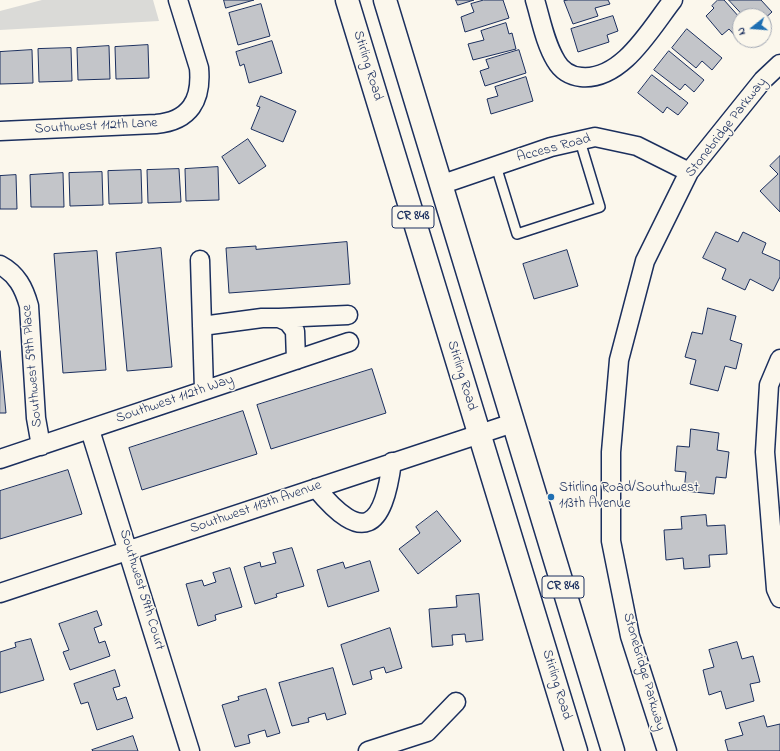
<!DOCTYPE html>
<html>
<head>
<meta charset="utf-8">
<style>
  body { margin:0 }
  #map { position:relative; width:780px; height:751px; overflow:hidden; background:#fbf7ec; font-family:"Indie Flower",sans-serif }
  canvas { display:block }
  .north { position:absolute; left:732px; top:8px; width:40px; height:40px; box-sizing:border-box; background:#fbf7ec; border:1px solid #a1a7b3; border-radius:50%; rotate:253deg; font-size:11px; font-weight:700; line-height:16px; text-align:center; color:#1b2f5e }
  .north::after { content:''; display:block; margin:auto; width:14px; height:18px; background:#1f6fb2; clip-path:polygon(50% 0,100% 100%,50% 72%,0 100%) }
</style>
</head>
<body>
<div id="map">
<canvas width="780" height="751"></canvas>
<div class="north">N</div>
</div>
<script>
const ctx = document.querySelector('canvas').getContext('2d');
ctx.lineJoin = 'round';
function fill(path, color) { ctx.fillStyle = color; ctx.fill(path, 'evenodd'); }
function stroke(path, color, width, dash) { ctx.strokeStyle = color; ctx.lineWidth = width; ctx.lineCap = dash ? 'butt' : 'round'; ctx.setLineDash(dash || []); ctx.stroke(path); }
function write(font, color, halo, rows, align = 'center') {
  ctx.font = font + ' "Indie Flower",sans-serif'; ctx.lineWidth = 3; ctx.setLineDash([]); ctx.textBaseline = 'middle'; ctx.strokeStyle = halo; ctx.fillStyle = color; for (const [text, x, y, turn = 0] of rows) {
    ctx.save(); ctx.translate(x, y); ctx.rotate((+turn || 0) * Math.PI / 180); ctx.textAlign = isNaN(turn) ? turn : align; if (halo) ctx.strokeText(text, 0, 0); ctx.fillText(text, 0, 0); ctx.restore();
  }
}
fill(new Path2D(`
  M42 0H153L159 21 0 30V11Z`), '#dadad7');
const building = new Path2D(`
  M224 0H254L226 8Z
  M456 0H474L458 5Z
  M484 0H503L509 18 465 32 461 17 474 12 471 4Z
  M569 0H608L610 4 595 8 598 16 573 24 564 1Z
  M718 0H724L740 18 739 40 729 29 722 35 706 16 714 8 712 6Z
  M729 0H761L772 12 764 19V16H755L751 12 744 16Z
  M261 4 270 36 238 45 229 13Z
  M613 16 618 31 607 35 609 42 578 52 571 29Z
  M506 23 509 34 512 33 516 49 473 60 468 44 484 40 481 31Z
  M687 29 722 58 712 70 702 61 696 68 672 48Z
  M272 41 282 73 249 83 244 64 240 66 236 52Z
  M148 45 149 78 116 79 115 47Z
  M109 46 110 79 78 80 77 48Z
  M71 48 72 81 39 82 38 49Z
  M32 50 33 83 0 84V52Z
  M519 50 526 73 485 86 480 71 489 68 486 60Z
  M669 51 704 80 694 92 685 84 680 90 654 70Z
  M652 75 688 103 678 115 667 107 663 113 638 93Z
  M526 77 533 101 491 114 487 99 498 96 495 87Z
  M261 96 296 111 283 142 251 129 260 107 257 106Z
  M248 139 266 166 239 184 222 157Z
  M780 156V212L760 191 778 174 770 166Z
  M218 167 219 200 186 201 185 169Z
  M179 169 181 202 148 203 147 170Z
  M141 170 142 203 109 204 108 171Z
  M102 172 103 205 70 206 69 173Z
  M63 173 64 207H31L30 175Z
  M16 175 17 209H0V176Z
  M716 232 738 242 743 232 766 243 762 253 780 261V277L773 291 750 279 745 290 722 279 726 269 703 258Z
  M347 242 350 284 229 293 226 248 256 246V249Z
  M161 248 172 367 127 371 116 253Z
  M567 250 578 286 534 299 523 264Z
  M97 251 106 370 63 373 54 254Z
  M708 308 736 316 730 340 742 344 736 369 725 366 718 391 690 384 696 360 685 357 692 332 702 334Z
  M0 351 6 413H0Z
  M372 369 386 413 271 449 257 405Z
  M243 411 257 454 142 490 129 448Z
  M691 429 719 433 717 450 729 452 726 478 716 477 714 494 684 491 686 472 675 471 677 446 689 447Z
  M68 470 82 514 0 539V491Z
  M437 511 461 541 418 574 399 549 420 533 416 527Z
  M706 515 707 526 725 525 727 554 709 555 710 567 684 569 683 558 666 560 664 530 682 529 681 517Z
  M292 548 304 586 276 594 277 597 255 604 244 567 260 562 261 567 276 563 273 553Z
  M370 561 379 591 328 607 317 570 343 562 345 568Z
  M230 568 242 607 215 615 216 620 198 626 186 584 202 580 204 586 216 582 213 573Z
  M479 594 483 640 466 642 465 634 452 635 453 645 432 647 429 609 457 607 456 596Z
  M97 611 102 625 94 628 99 643 105 641 110 656 70 670 63 652 69 650 59 624Z
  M390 628 402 668 386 673 384 667 370 671 372 679 353 685 341 645Z
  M31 639 44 680 0 693V652L16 647 15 643Z
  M737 642 742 659 753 656 760 682 750 684 754 701 726 709 721 691 709 695 703 670 714 667 709 650Z
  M333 668 346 714 327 720 325 713 308 718 309 722 292 726 279 683Z
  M115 670 120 686 113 688 117 700 126 697 133 718 97 730 88 702 81 704 74 684Z
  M266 689 280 733 267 737 265 730 248 735 250 743 235 747 222 705 239 700 238 697Z
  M764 716 767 727 780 724V751H728L725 740 743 735 739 723Z
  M133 736 138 751H93L92 750Z`);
fill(building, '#c3c5c9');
stroke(building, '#1b2f5e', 1);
const lane = new Path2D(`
  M496 166 517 234 600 207 580 141`);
const street = new Path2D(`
  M535 0C541 20 545 43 556 61 561 70 570 76 581 77 622 81 651 28 673 0
  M0 131 156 124C190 121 202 100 199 68L178 0
  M440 185 551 147 595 137 637 146 689 172
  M200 260 204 390
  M0 265C17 274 24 288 29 306L36 418 41 446
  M279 318 348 315
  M202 326 262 318H279L288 322 295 331 296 360
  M780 359 769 385 765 452 776 589 780 598
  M90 430 190 751
  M0 459 349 342
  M316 488C363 545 383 529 392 462
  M0 593 513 423
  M368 751 427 732 456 702
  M667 751 630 636 611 541V452L619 360 645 261 689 172 763 80 780 64`);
const primary = new Path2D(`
  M347 0 576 751
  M385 0 613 751`);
stroke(lane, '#1b2f5e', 12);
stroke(street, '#1b2f5e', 21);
stroke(primary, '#1b2f5e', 25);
stroke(lane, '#fbf7ec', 9);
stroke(street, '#fbf7ec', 18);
stroke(primary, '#fbf7ec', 22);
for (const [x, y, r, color] of [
  [551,497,4,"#1f6fb2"]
]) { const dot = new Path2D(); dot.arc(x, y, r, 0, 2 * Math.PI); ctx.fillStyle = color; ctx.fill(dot); stroke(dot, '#fbf7ec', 1.5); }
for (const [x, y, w] of [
  [413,217,42],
  [563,587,42]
]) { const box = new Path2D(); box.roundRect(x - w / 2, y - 11, w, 22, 3); ctx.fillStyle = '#fbf7ec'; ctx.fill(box); stroke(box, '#1b2f5e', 1); }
write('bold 13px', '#1b2f5e', null, [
  ["CR 848",413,217],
  ["CR 848",563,587]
]);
write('14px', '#1b2f5e', '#fbf7ec', [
  ["Stirling Road",367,66,73],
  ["Southwest 112th Lane",96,127,-3],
  ["Stonebridge Parkway",727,128,-52],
  ["Access Road",554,149,-15],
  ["Southwest 59th Place",33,366,-95],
  ["Stirling Road",461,376,73],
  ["Southwest 112th Way",175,400,-19],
  ["Southwest 113th Avenue",256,508,-19],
  ["Southwest 59th Court",141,590,73],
  ["Stonebridge Parkway",643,672,74],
  ["Stirling Road",556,685,73]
]);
write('14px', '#1b2f5e', '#fbf7ec', [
  ["Stirling Road/Southwest",559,489],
  ["113th Avenue",559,505]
], 'left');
</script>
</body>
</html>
